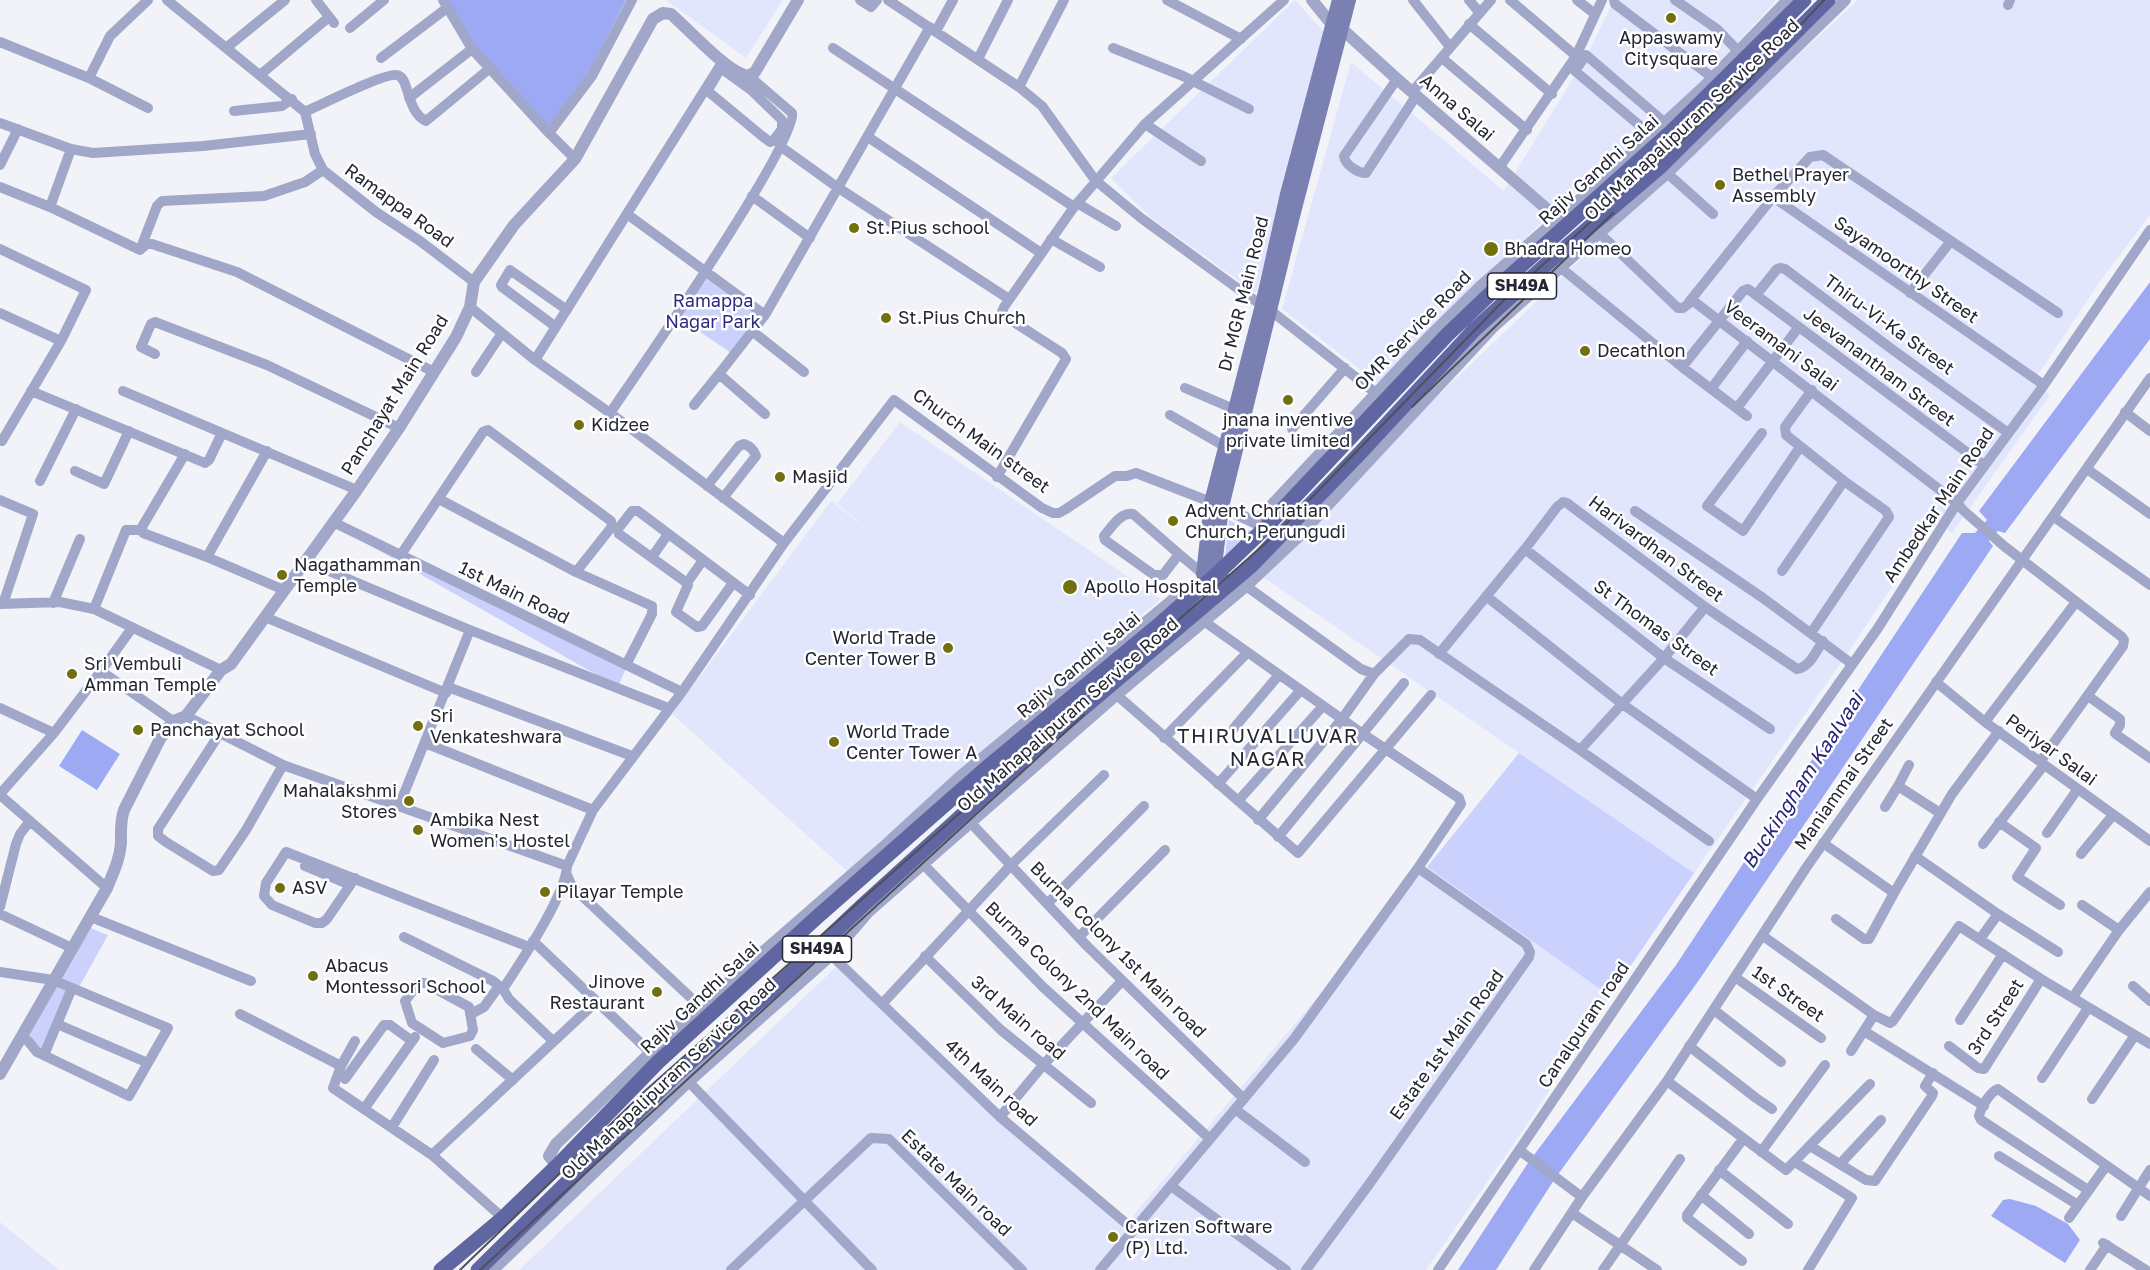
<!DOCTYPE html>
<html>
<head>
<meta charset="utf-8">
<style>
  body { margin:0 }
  canvas { display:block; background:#f2f3f9 }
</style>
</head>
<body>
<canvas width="2150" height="1270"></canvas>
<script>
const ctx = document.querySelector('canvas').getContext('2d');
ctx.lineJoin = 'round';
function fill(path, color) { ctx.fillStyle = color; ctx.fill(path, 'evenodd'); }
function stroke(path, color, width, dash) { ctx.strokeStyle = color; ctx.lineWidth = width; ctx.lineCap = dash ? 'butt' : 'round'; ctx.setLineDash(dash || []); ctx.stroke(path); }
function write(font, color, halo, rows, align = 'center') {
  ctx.font = font + ' "Golos Text",sans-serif'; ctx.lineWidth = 5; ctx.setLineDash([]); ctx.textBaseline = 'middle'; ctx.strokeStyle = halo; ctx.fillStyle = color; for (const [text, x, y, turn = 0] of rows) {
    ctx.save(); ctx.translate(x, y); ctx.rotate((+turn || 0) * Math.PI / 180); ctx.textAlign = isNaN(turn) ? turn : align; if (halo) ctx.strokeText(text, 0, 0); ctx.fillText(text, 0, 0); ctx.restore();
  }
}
fill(new Path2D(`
  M666 0H783L746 58Z
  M1295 0 1327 35 1256 293 1151 218 1111 178Z
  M1614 0H1777L1666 120 1554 210 1379 384 1282 309 1351 62 1504 191 1586 57Z
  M1858 0H2150V215L2098 284 2034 381 2050 395 1952 533 1936 521 1845 657 1694 873 1254 571 1710 136Z
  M900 422 1161 599 1062 679 849 873 672 714 831 501 875 535 837 504Z
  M1427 867 1610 996 1528 1123 1426 1270H519L839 964 1126 1224Z
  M0 1222 59 1270H0Z`), '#e2e6fd');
fill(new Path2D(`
  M707 278 759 316 731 353 680 318Z
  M1229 520 1254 533 1225 557Z
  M334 525 626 668 618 687Z
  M1519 753 1694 873 1610 996 1427 867Z
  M88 927 108 935 43 1052 24 1042Z`), '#cad1fc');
fill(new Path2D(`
  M447 0H626L585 80 548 126 476 48Z
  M2150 282V339L2005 533 1998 531 1989 541 1993 546 1699 980 1554 1180 1496 1270H1458L1528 1163 1676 965 1962 533H1975L1987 520 1979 511Z
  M82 730 120 754 97 790 59 766Z
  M2010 1199 2036 1206 2068 1224 2080 1240 2065 1263 1991 1216 2003 1200Z`), '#9ea9f4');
stroke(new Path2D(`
  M167 0 305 112 315 154 323 170 376 212 420 241 474 282
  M316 0 334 23
  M443 0 472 49 549 133 592 76 632 0
  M860 0 871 7 877 0
  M888 0 1019 87 1042 106 1095 180 1141 218 1248 296 1270 310 1377 394
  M1167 0 1241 39
  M1413 0 1450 47
  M1469 0 1479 12
  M1510 0 1576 56
  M1577 0 1595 14
  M1614 0 1615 4 1713 78
  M1675 0 1717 29 1739 52
  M2008 5 2010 0
  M1469 24 1552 94
  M350 28 384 0
  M936 31 953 0
  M0 42 89 78 148 108
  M226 48 285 0
  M833 48 1074 207
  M1113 48 1183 76 1249 109
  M381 58 447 8
  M1442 58 1527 130
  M978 59 1008 0
  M722 69 751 90 782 120V129L773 141 770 142 762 136 710 93 708 90 719 71Z
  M260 75 329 17
  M89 78 110 36 148 0
  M1397 79 1344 156C1345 165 1358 173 1366 173L1416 96
  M1019 87 1064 0
  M1412 92 1491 0
  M409 98 472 49
  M234 111 282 106 292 99
  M305 112C320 105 386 72 397 75 404 77 405 84 407 90 411 102 414 115 426 121L489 69
  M0 123 71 149 93 153 203 146 311 134
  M1145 124 1201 161
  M549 133 575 159
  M1651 135 1575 71 1586 55 1671 128
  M868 137 1041 253
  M780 146 837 187 1009 299
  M0 165 18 129
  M1499 168 1576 56 1602 0
  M1667 173 1713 214
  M0 187 50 207 140 250 157 206 162 201 264 196 305 182 323 170
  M752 196 810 238
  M1773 197 1810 157 1823 155 2058 313
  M1077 203 1116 226
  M50 207 71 149
  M627 214 765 315
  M1593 227 1678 308H1683L1692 301 1696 303 1957 503 1964 511 2004 546 2122 637 2124 640 2123 646 2040 762
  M1051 239 1100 267
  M0 249 86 290 61 341 2 441 0 440
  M141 249 147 244H152L237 272 434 372
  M1555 263 1682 367 1747 416
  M1910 293 1951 241
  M1756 295 1777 269 1780 268 1785 269 1893 350 2007 432
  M1689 302 1773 197 2044 385
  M470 307 535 360 610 413 784 543
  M0 313 61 341
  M556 327 502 287 501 285 510 270 567 310
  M752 331 804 372
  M155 354 141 347 151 324 155 322 267 365 399 428
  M535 360 723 61
  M1682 367 1743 291 1748 289 1984 465
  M476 372 502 333
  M719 374 765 315 930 27
  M1185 388 1234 409
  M1711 389 1747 341
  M31 391 205 463 209 460 222 433
  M123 391 357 490
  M694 405 719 374 765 414
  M1737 408 1798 328
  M2125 412 2150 431
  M610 413C634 378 801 137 792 113L749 76
  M1170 415 1224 446
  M1292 429 1345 368
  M1762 433 1707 506 1743 531 1800 447
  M185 454 142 527 143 533 207 557 284 590
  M2087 469 2150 514
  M75 471 104 484 129 431
  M997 477 1066 359 1062 353 1003 315 1002 312 1004 307 1074 207 1145 124 1284 0
  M40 481 76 409
  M707 486 739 446 744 444C750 446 754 450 756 456L723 498
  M439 499 576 572 652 606V614L626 665
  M0 500 33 514 3 604
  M1635 511 1763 598 1852 664
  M2054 517 2150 585
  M333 522 682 692
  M1525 549 1664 658 1770 729
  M1179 554 1163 575H1154L1105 540 1104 536C1112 527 1120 512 1133 514L1179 554 1203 574
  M400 556 483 432 488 430 611 521 612 526 610 529 576 572
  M207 557 267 451
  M652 557 668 534
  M703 560 687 583 619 534 618 529 632 511H638L750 595
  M305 561 470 630 668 708
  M1782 571 1844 481
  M687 583 688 585 676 612 697 627 702 626 733 583
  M1246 586 1361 669 1374 674 1409 639 1420 640 1580 750 1664 658 1705 607
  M1486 596 1621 703 1757 799
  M53 603 80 539
  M0 604 60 602 94 609 221 670
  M94 609 126 530H141
  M265 617 446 693
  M1811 633 1889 517 1886 511 1844 481 1786 435 1785 427 1812 390
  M1439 654 1525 549 1557 507 1563 502 1567 503 1705 607 1797 669C1810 667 1816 651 1823 641
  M101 671 132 628
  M1936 682 1985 722 2150 841
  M448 687 632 756
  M1111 690 1298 853 1431 695
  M2088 696 2120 719V725L2115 733 2117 735 2150 758
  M0 708 54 733 101 671 173 721
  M186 716 283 765 567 866
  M1985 722 2076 602
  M1234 728 1278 676
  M220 733 158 829V836L166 842 213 871 219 870 246 830 283 765
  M1164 738 1247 653
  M425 743 593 810
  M1580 750 1709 841
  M1909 765 1898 786 1940 813
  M1218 784 1300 691
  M0 794 54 733
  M0 795 107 888
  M1238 801 1323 706
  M399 806 470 630
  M1885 807 1898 786
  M1258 820 1342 719 1374 674
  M970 822 1087 946 1244 1099
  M1999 822 2036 848 2017 877 2060 905
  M2047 833 2077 790
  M1278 837 1404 683
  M1823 843 1894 893 1952 794 1999 731
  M1983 844 2044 765
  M2081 854 2113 815
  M1915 856 1998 914 2058 952
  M923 864 1043 987 1210 1139
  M305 866 350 885
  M567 875 572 886 581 895 705 1011
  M355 878 327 919 322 923H315L272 905 264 896 266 883 286 852 529 947
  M1048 903 1144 806
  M2082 905 2119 930
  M0 907 16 844 20 834 30 821
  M0 914 72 948
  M91 917 251 981
  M1836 919 1864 939H1869L1894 893
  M1763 936 1874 1015 1890 1023 1893 1021 1959 926 2041 979 2150 1044
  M404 937 493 981 503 989 509 999 553 1041
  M1079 937 1165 850
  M1980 939 1998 914
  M533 941 651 1053
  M831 955 1000 1117 1134 1230
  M925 956 1001 1030 1091 1103
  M0 972 53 980 168 1028 129 1096 37 1052 28 1041 21 1037
  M1735 977 1821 1038
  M419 983H425L469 1007 473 1030 470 1036 443 1043 412 1023 405 1001Z
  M2133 986 2150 1001
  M503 989C520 963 566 895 567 866L593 810 682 692 784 543 894 400 1042 508 1053 513H1059L1066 509 1115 476H1127L1136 473 1211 502
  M2073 997 2119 930 2150 892
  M882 1004 1011 865 1104 775
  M1714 1010 1781 1062
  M240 1014 341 1066
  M471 1014 484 1007 499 986
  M1960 1020 2003 954
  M57 1024 148 1063
  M1864 1031 1984 1106
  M355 1041 341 1066 333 1088 432 1155 503 1218
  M1689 1046 1756 1098 1772 1109
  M1949 1046 1978 1068 1984 1069 2041 979
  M476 1049 513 1080
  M1851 1051 1874 1015
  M44 1055 72 988
  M684 1077 872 1270
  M2042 1078 2088 1008
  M345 1079 384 1025H390L412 1041
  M1667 1081 1786 1170 1870 1084
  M2092 1099 2135 1035
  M364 1109 415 1037
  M1235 1109 1305 1162
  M1000 1117 1044 1064 1122 981
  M392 1127 434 1060
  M1810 1146 1866 1180 1875 1181 1932 1096 1933 1093 1925 1086 1933 1073
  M1519 1150 1582 1197
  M1761 1152 1825 1065
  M432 1155 597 1001
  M1999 1156 2078 1205
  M1795 1162 1852 1198 1808 1270
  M1840 1164 1881 1120
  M1719 1170 1788 1224
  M1171 1186 1286 1270
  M2088 1190 1981 1120 1979 1116C1981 1107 1990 1092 1998 1089L2150 1196
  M1701 1195 1749 1234
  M1572 1213 1657 1270
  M2121 1216 2150 1170
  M2069 1218 2106 1166
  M2103 1243 2146 1270
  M1742 1261 1687 1218V1215L1743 1139
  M731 1270 871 1138 889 1139 1022 1270
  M1100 1270 1294 1039 1418 868 1461 804 1459 798 1363 734 1205 622
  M1306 1270 1370 1183 1529 957 1530 952 1526 944 1418 868
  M1438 1270 1757 799 1878 628 1957 503 2044 385 2150 230
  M1534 1270 1582 1197 1667 1081 1806 868 2150 378
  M1603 1270 1680 1159
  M2090 1270 2107 1245`), '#a1a7c9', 10);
stroke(new Path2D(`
  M1312 0 1333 26 1342 29 1397 79 1563 223
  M1222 507 1263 526
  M1256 522 1428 338 1481 286 1614 170 1706 85 1788 0
  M0 1074 107 888C113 873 120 859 121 843 121 831 120 821 124 810L160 739 173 721 186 716 221 670 231 664 357 490 399 428 456 337 470 307 474 282 514 225 575 159 653 19 663 13 671 14C688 29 722 66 742 74 747 77 750 75 755 72L798 0
  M557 1166 549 1156 556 1144 676 1028 887 844 962 775 1175 598 1193 593
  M484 1264 498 1265 688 1082 831 955 868 912 1116 695 1246 586 1298 537 1494 326 1667 173 1845 0`), '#a1a7c9', 12);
stroke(new Path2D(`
  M1229 585 1218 573 1216 558 1222 507 1292 220 1349 0
  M1214 589 1203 574 1211 502 1262 305 1287 194 1339 0`), '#7a81b2', 14);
stroke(new Path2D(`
  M441 1270 503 1218 557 1166 658 1062 816 918 990 765 1161 623 1218 573 1266 527 1447 335 1492 292 1673 130 1804 0
  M478 1270 679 1072 789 975 862 906 1035 749 1252 565 1361 452 1474 330 1551 260 1661 166 1828 0`), '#5f66a1', 15);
stroke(new Path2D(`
  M1412 407 1613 213
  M460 1270 646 1090 1277 533 1509 295 1747 82 1824 0
  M480 1270 1084 715`), '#4e505b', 2);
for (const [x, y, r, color] of [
  [1671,18,6,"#726f0f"],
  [1720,185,6,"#726f0f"],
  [854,228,6,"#726f0f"],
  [1491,249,8,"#726f0f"],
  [886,318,6,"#726f0f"],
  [1585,351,6,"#726f0f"],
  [1288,400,6,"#726f0f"],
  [579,425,6,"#726f0f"],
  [780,477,6,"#726f0f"],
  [1173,521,6,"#726f0f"],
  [282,575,6,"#726f0f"],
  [1070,587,8,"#726f0f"],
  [948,648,6,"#726f0f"],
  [72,674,6,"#726f0f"],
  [418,726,6,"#726f0f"],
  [138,730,6,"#726f0f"],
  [834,742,6,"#726f0f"],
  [409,801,6,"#726f0f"],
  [418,830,6,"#726f0f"],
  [280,888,6,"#726f0f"],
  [545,892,6,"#726f0f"],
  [313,976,6,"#726f0f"],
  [657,992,6,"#726f0f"],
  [1113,1237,6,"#726f0f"]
]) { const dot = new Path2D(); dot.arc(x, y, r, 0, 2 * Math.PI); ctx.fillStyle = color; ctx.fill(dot); stroke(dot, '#fff', 2); }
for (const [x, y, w] of [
  [1522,286,69],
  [817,949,69]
]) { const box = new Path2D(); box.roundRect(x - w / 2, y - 13, w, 26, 4.5); ctx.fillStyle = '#fff'; ctx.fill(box); stroke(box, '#242632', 1.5); }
write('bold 16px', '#242632', null, [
  ["SH49A",1522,286],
  ["SH49A",817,949]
]);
write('18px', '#242632', '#fff', [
  ["Appaswamy",1671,38,"center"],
  ["Citysquare",1671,59,"center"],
  ["Bethel Prayer",1732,175],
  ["Assembly",1732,196],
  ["St.Pius school",866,228],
  ["Bhadra Homeo",1504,249],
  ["St.Pius Church",898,318],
  ["Decathlon",1597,351],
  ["jnana inventive",1288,420,"center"],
  ["private limited",1288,441,"center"],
  ["Kidzee",591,425],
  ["Masjid",792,477],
  ["Advent Chriatian",1185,511],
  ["Church, Perungudi",1185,532],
  ["Nagathamman",294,565],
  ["Temple",294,586],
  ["Apollo Hospital",1084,587],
  ["World Trade",936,638,"right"],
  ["Center Tower B",936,659,"right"],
  ["Sri Vembuli",84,664],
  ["Amman Temple",84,685],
  ["Sri",430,716],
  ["Venkateshwara",430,737],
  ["Panchayat School",150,730],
  ["World Trade",846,732],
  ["Center Tower A",846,753],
  ["Mahalakshmi",397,791,"right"],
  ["Stores",397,812,"right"],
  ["Ambika Nest",430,820],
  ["Women's Hostel",430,841],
  ["ASV",292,888],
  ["Pilayar Temple",557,892],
  ["Abacus",325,966],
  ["Montessori School",325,987],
  ["Jinove",645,982,"right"],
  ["Restaurant",645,1003,"right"],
  ["Carizen Software",1125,1227],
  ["(P) Ltd.",1125,1248]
], 'left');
write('18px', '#242632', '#fff', [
  ["Anna Salai",1457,108,41],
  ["Old Mahapalipuram Service Road",1692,120,-43],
  ["Rajiv Gandhi Salai",1599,170,-42],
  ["Ramappa Road",399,206,36],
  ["Sayamoorthy Street",1906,270,35],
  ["Dr MGR Main Road",1244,294,-76],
  ["Thiru-Vi-Ka Street",1889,325,36],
  ["OMR Service Road",1413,331,-46],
  ["Veeramani Salai",1781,346,37],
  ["Jeevanantham Street",1879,367,37],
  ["Panchayat Main Road",395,395,-58],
  ["Church Main street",981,441,36],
  ["Ambedkar Main Road",1939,505,-56],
  ["Harivardhan Street",1656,549,37],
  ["1st Main Road",514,593,26],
  ["St Thomas Street",1656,628,36],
  ["Rajiv Gandhi Salai",1079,665,-40],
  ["Old Mahapalipuram Service Road",1068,715,-41],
  ["Periyar Salai",2051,750,36],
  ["Maniammai Street",1844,784,-55],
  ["Burma Colony 1st Main road",1118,950,45],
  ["Burma Colony 2nd Main road",1077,991,44],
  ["1st Street",1788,994,35],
  ["Rajiv Gandhi Salai",700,998,-43],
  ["3rd Street",1996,1017,-57],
  ["3rd Main road",1018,1018,41],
  ["Canalpuram road",1584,1025,-56],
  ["Estate 1st Main Road",1447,1045,-54],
  ["Old Mahapalipuram Service Road",669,1079,-43],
  ["4th Main road",991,1083,43],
  ["Estate Main road",956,1183,44]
]);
write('18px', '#2e2c81', '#fff', [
  ["Ramappa",713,301],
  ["Nagar Park",713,322]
]);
ctx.letterSpacing = '1.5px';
write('20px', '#242632', '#fff', [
  ["THIRUVALLUVAR",1268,737],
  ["NAGAR",1268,760]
]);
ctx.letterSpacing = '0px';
write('italic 20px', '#282479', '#fff', [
  ["Buckingham Kaalvaai",1803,781,-57]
]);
</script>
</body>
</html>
